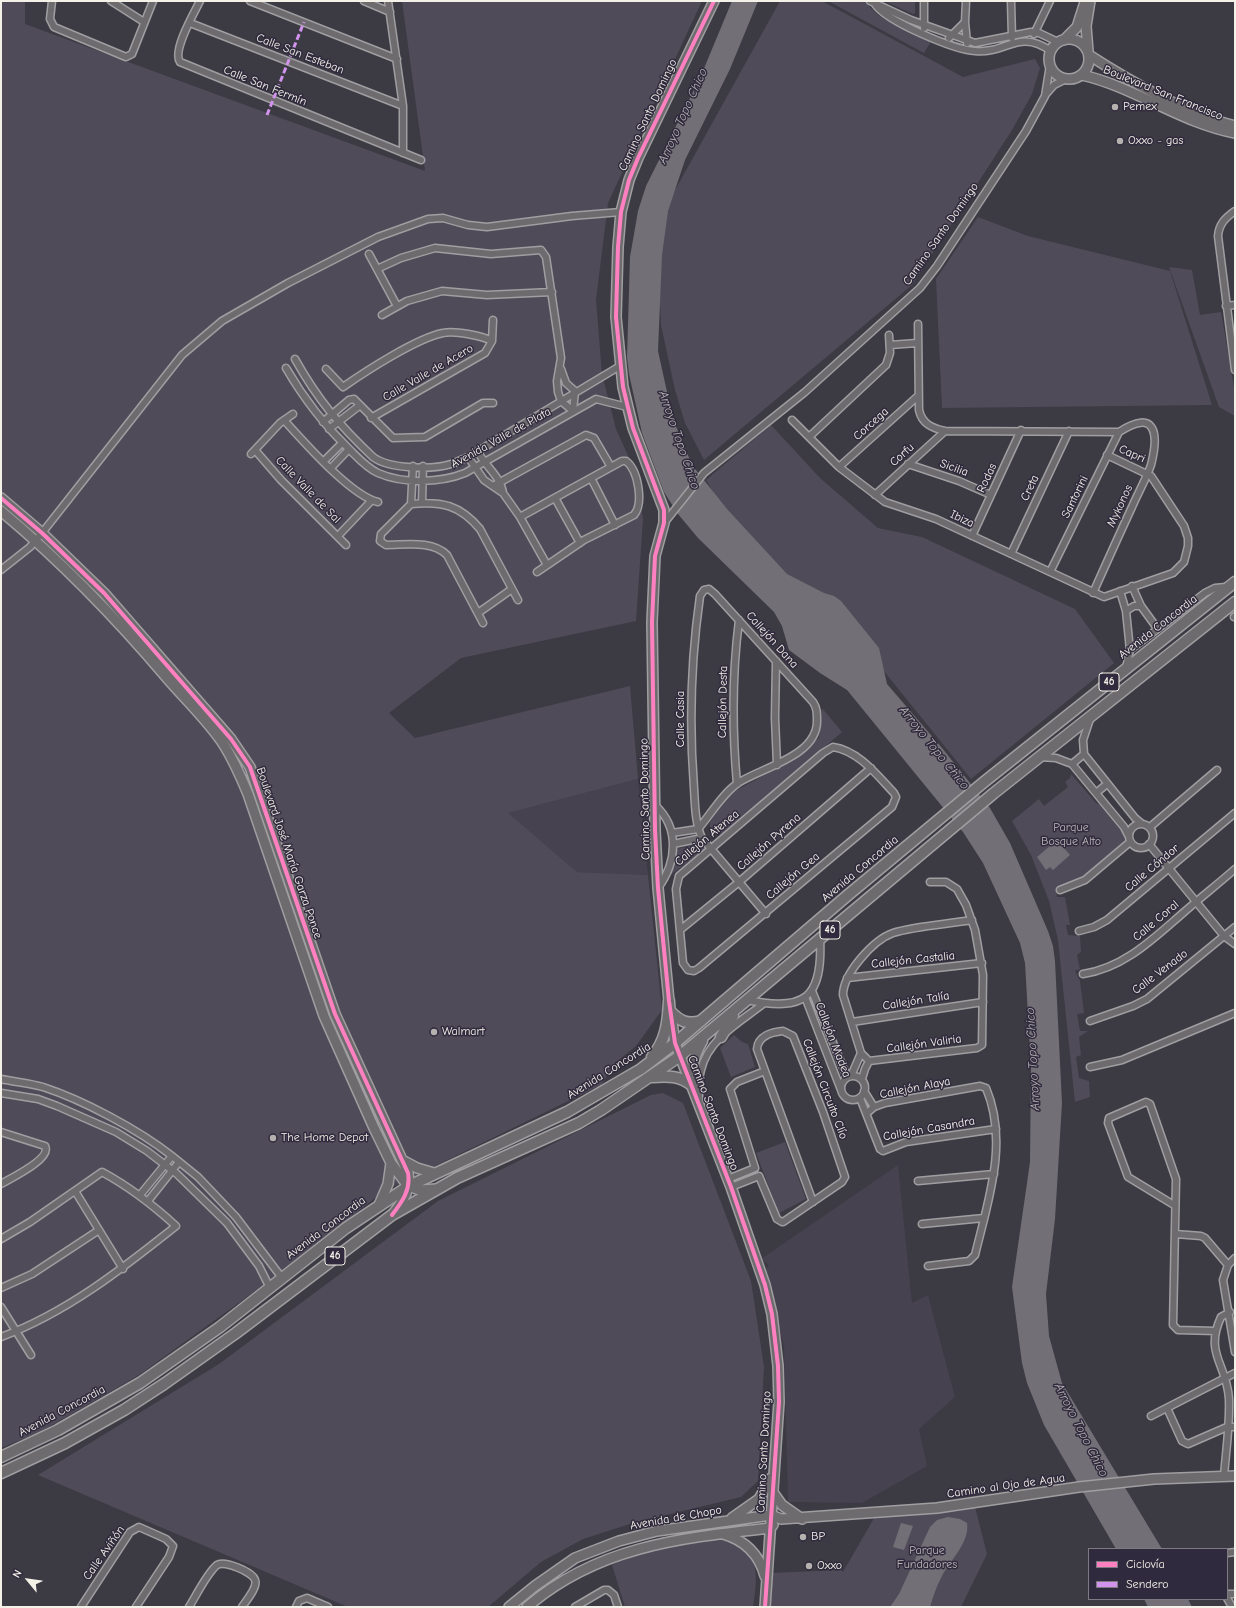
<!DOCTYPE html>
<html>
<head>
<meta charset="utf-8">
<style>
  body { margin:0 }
  #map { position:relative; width:1236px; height:1608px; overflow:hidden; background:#3c3a43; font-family:"Comic Neue",sans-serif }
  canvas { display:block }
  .frame { position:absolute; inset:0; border:2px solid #f4f1e8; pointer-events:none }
  .legend { position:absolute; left:1088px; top:1548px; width:140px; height:52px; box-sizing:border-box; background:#2f2a3d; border:1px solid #7e7a81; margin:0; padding:5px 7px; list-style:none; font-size:12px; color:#f4f1e8 }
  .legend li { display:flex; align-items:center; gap:8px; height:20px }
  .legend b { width:20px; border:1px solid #7e7a81 }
  .north { position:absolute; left:8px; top:1560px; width:40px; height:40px; -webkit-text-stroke:3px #2f2a3d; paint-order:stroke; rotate:299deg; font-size:11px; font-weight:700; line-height:16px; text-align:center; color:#f4f1e8 }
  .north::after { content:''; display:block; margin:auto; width:14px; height:18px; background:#f4f1e8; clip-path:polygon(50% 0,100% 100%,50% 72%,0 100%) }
</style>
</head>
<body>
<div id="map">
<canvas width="1236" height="1608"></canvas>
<div class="frame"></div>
<ul class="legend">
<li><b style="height:5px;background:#ff80c0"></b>Ciclovía</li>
<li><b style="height:5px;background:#d193ec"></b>Sendero</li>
</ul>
<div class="north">N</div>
</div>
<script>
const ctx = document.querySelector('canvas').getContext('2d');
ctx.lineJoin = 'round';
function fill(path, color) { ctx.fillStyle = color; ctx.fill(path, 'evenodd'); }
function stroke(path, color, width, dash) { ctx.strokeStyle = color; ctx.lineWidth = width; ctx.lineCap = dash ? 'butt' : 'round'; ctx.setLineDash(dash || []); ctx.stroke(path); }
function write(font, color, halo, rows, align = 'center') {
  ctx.font = font + ' "Comic Neue",sans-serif'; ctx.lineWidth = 3; ctx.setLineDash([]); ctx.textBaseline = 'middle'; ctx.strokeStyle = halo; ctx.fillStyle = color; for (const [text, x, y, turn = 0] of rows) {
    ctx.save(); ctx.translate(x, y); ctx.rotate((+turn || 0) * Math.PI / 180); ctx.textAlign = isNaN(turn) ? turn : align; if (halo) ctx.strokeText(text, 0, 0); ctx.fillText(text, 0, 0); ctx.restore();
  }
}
fill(new Path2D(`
  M638 779 648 875 577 872 507 813Z
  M898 1165 912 1303 928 1295 955 1397 919 1429 927 1466 862 1503 788 1502 784 1346 764 1271 769 1265 761 1259Z`), '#464250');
fill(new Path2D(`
  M1 1H25V24L425 171 402 1H702L608 203 596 300 602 374 616 429 636 473 643 519 636 621 461 658 389 713 415 738 630 686 638 779 508 813 577 872 648 875 662 1010 636 1046 615 1063 601 1085 384 1191 269 1281 139 1375 40 1432 1 1448Z
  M780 1H822L963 77 1035 59 1040 68 1032 94 1012 130 912 285 704 460 685 423 675 390 661 325 658 257 664 210Z
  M828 1H865C880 23 908 30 932 40L924 53Z
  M884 1H915V13L913 14Z
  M978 217 1028 236 1170 271 1212 405 942 408 936 279Z
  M1169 267 1192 270 1200 315 1221 312 1235 393V416L1219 407Z
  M771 425 820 478 878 528 922 537 1075 609 1114 663 971 779 858 639 837 635 731 522 706 480Z
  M822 708 842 732 724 835 714 832 710 829V822L715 814 724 801 735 791 787 763 819 738Z
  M1071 774 1096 803 1101 805 1126 836 1123 845 1083 877 1056 890 1057 897H1065L1070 925H1066L1068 935 1080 936 1081 952 1077 955 1080 969 1075 971 1080 981 1084 1013 1077 1014 1080 1031H1088L1079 1037 1081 1055 1076 1057 1079 1078 1089 1081 1090 1097 1075 1102 1058 940 1049 901 1031 855 1012 821 1039 799 1044 806 1068 787 1065 782 1070 778Z
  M700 844 705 849 668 877 676 849Z
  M734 1035 742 1042 748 1044 755 1067 731 1077 720 1048Z
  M663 1093 683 1103 751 1281 764 1367 758 1481 741 1497 633 1523 583 1539 541 1562 488 1607H348L38 1475 219 1364 438 1201 651 1095Z
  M785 1142 806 1199 779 1213 756 1153Z
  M974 1503 987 1554 961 1607H769L771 1573 841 1570 843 1572 877 1513Z
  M724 1537C761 1552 758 1574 753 1607H625L612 1565 652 1548Z`), '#504b59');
fill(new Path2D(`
  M732 1H758L730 69 685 160 668 211 662 255 658 351 673 419 692 465 727 509 787 574 824 593 834 596 841 601 879 648 887 684 942 748 990 808 1010 843 1048 931 1053 946 1055 961 1062 1103 1055 1219 1046 1294 1049 1336 1062 1383 1162 1549H1116L1044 1425 1027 1383 1022 1363 1012 1287 1030 1162 1031 1067 1025 963 1020 943 983 863 963 832 847 690 820 673 789 650 782 626 774 612 698 538 678 514 664 492 642 433 629 374 627 357 630 257 638 211 646 186 700 78Z
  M1057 840 1070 855 1053 870 1050 867 1046 870 1037 857Z
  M948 1517 960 1519 967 1523C970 1543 949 1561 941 1578 936 1587 933 1597 930 1607H890L899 1594 930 1527 937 1520Z
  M901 1523 913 1526 904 1550 893 1547Z
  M1144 1599H1188L1192 1607H1148Z`), '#736f76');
const street = new Path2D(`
  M52 1 50 19 54 27 126 57 132 54 153 1
  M111 1 144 22
  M200 1C194 13 172 51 180 62L421 160
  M250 1 397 59
  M364 1 390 12
  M388 1 403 106V153
  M870 1 911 20 975 43 1031 32 1039 33 1058 42
  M966 1 965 22 967 43
  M1011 1 1012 38
  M875 4C886 21 954 50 975 51 1007 54 1018 28 1051 51
  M190 23 403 106
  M924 28V1
  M1034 34 1050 1
  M949 38 965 22
  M1046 94 1054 85 1066 79
  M1235 211C1225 218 1219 224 1218 236L1235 370
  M369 254 397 306
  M377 269 401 258 435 248 491 254 541 250 546 257 561 358 557 381 558 392 561 401 573 411
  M1226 306 1235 305
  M382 315 407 301 442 291 487 295 552 292
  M918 324 919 410C922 424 932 428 945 431L1119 432C1156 408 1159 434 1151 465 1146 479 1138 493 1132 507 1119 535 1106 564 1093 593
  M890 345 917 343
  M295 359C318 400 339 425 373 457 389 469 432 470 451 464 456 463 462 459 468 457L620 366
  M286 368C304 399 324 425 350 450 358 458 367 468 378 473 403 484 440 483 465 473L596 399 627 407
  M326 369 343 387C366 371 417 338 443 333 454 330 482 336 492 341
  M561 369 566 383 575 391 573 411
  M371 418 485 353 492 341 493 320
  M284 420C304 442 351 496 378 502
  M792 420 839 467 885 502 936 519 1104 597 1173 573 1184 562 1188 546V538L1184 526 1151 476 1107 455
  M323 422 349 400 354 399 393 438 425 437 483 403H493
  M329 429 359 406
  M809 437 886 365 890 353 889 335
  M255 450 281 480 346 545
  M478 452C486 467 501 477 503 493
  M251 454 280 423 293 414
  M468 457 484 480 503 493 520 517 547 565
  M324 461 342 443
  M908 464 959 481 991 495
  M413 466 411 504 381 534 380 541 386 545C406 545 432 540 447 555L483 623
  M839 467 918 396
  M331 468 349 449
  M591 478 615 525
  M493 486 586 435 594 438 611 467
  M875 495 945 431
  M555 498 580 543
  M422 503 423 466
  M411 504C442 501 460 505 480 529L518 600
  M520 517 622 461H626C638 470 644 503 634 515L584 540 537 572
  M665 522 704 473 805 392 920 288 937 266 1026 131 1045 96 1050 65
  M338 536 371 501
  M972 536 1021 430
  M1011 554 1069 431
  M1 570 30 547 42 533 182 355 222 321 288 283 378 237 428 219 443 218 468 225 487 227 572 216 621 212
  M1050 572 1119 432
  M1132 586 1141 606
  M1120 591 1126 611
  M478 613 512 589
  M1234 617 1235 616
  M1130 650 1205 593 1215 588 1226 587
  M776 661 775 718 777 765
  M1126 668 1130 650 1126 611 1134 606H1141L1157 628
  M1090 719 1083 740 1084 754 1135 818 1141 823
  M833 747C859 751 877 775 894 793L896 797 892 807 699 968 694 971 688 970 683 963 676 889 679 876 823 753Z
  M1039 757 1056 758 1072 764 1124 827 1128 835
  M1072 764 1084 754
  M737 784C732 729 732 675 739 620
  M1096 793 1107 784
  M655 805C680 828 677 862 658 888
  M1129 836a12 12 0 1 1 24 0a12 12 0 1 1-24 0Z
  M1150 827 1217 770
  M672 833 698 829C711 814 722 794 738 783 763 767 818 756 817 720 817 713 817 708 813 702L715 594 709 589 704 590 700 596C691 659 689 724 694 788 695 804 695 824 702 838L766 914
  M673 844 702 838
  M1149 844 1224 936 1235 944
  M1060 890 1085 880 1130 842
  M680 930 739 882 871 768
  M1079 931 1094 927 1107 920 1235 813
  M1083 974C1124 968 1154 938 1183 913 1200 898 1218 884 1235 869
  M847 978 982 963
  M812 991 847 1077
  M805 997 841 1090
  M747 1000C805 1012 823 998 820 938
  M1090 1021 1133 1006 1147 999 1235 927
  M852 1022 983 1002
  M869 1061 977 1048 982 1045 983 975 975 930 966 905 957 889 946 882H930
  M869 1061 861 1053 843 995C843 974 873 940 893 933 914 926 949 924 972 920
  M1090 1067 1122 1060 1235 1013
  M851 1076 861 1053
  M841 1088a12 12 0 1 1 24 0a12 12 0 1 1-24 0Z
  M1 1079C15 1082 29 1083 43 1087 83 1100 139 1130 172 1156
  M862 1079 865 1069 869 1061
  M864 1091 874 1107
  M1 1093 38 1099 57 1106 116 1132 147 1151 177 1174 227 1223 259 1266 270 1288
  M860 1098 880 1149 883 1151 906 1142 996 1129
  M699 1101C699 1091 698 1080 701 1070 708 1039 740 1022 763 1004
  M867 1113 874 1107 885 1103 980 1086 986 1088C1009 1142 988 1201 975 1255L969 1261 928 1266
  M1 1132 45 1146C52 1159 11 1178 1 1184
  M728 1179 755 1168 730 1089 737 1082 765 1071
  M918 1181 994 1174
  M731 1187 759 1176 777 1219 782 1222H783L842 1182 845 1177 823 1112 795 1041 793 1036 783 1031C772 1032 758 1036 757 1049L813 1202
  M75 1191 123 1269
  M140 1195 172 1156 198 1177 236 1217 282 1278
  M148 1201 179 1162
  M1174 1205 1128 1177 1108 1123 1109 1118 1146 1102 1150 1104 1176 1179 1173 1325 1178 1330 1216 1331
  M922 1224 984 1218
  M1175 1234 1201 1236 1205 1238 1228 1265
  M1 1239 30 1222 102 1172C130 1187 153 1205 176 1226 122 1269 66 1313 1 1337
  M1235 1258 1228 1265 1223 1280 1235 1352
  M1 1288 32 1274 99 1230
  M1 1307 31 1355
  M1167 1408 1182 1441 1188 1444 1227 1427H1235
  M1151 1416 1235 1373
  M1224 1476C1226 1451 1230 1424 1229 1399 1227 1364 1204 1354 1221 1317L1230 1312
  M1227 1553 1235 1552
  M1227 1594H1235
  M1227 1598 1232 1607
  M81 1607 130 1532 139 1527 166 1539 173 1546 169 1557 136 1607
  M189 1607C196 1596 207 1573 217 1565 224 1560 253 1572 255 1580 258 1587 246 1601 242 1607
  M296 1607 299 1601 307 1598 328 1607
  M575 1607 604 1590H608L614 1595 618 1607`);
const secondary = new Path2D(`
  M714 1 638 158 629 180 621 212 618 247 616 317 623 387 633 428 664 510V523L655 556 652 622 655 830 658 888 669 1001 675 1043 680 1056 731 1187 765 1285 772 1314 778 1366 779 1402 765 1607
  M1049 59a20 20 0 1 1 40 0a20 20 0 1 1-40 0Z
  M1064 40 1077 27 1085 2
  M1088 51 1086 26 1090 1
  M1089 55C1129 81 1188 114 1235 126
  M1082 75C1135 87 1181 123 1235 133
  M1 498 42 533 104 593 231 739 250 767 335 1014 408 1173C411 1190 403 1201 393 1214
  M1 511C62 562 116 618 167 678 185 699 210 723 224 745 234 761 241 777 248 794L324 1016 374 1128 391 1163 405 1182 409 1186 419 1190 437 1189
  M402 1160 417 1168 434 1173
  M379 1205 388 1184 391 1163
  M772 1491 782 1505 802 1519
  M732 1518 759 1499 771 1478
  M723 1534C744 1540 759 1554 765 1576
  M509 1607 535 1586 575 1558 619 1541 657 1531 771 1515 781 1519 937 1508 1079 1487 1154 1479 1235 1476
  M527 1607C598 1546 681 1538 770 1528L773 1525`);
const primary = new Path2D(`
  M671 1012C680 1021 687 1025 701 1021
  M721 1037 733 1016
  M652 1057C666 1040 668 1022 669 1001
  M651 1077C668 1076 679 1075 693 1086
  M693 1086C691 1069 693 1056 702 1041
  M1 1457 58 1430 140 1383 220 1327 346 1228 409 1186 567 1112 641 1069 675 1043 848 895 984 782 1235 582
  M1 1473 65 1443 124 1410 164 1384 236 1333 392 1215 457 1178 579 1123 601 1110 680 1056 994 793 1235 602`);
stroke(street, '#9f9ea0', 9);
stroke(secondary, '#9f9ea0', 12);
stroke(primary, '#9f9ea0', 13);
stroke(street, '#6e6b6e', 6);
stroke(secondary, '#6e6b6e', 9);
stroke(primary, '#6e6b6e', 10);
stroke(new Path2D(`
  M267 115 304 22`), '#d193ec', 3, [6, 3]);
stroke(new Path2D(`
  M714 1 638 158 629 180 621 212 618 247 616 317 623 387 633 428 664 510V523L655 556 652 622 655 830 658 888 669 1001 675 1043 680 1056 731 1187 765 1285 772 1314 778 1366 779 1402 765 1607
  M1 498 42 533 104 593 231 739 250 767 335 1014 408 1173C411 1190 402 1202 392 1215`), '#ff80c0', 4);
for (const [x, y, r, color] of [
  [1115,107,4,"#b4b1ae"],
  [1120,141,4,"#b4b1ae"],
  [434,1032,4,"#b4b1ae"],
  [273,1138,4,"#b4b1ae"],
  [803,1537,4,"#b4b1ae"],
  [809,1566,4,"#b4b1ae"]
]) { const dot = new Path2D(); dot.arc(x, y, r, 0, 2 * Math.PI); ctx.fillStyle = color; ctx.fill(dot); stroke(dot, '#2f2a3d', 1.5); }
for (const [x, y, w] of [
  [1109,682,20],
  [830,930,20],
  [335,1256,20]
]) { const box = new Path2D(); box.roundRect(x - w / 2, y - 9, w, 18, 3); ctx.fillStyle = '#2f2a3d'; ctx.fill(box); stroke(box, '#f4f1e8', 1); }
write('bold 11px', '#f4f1e8', null, [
  ["46",1109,682],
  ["46",830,930],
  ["46",335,1256]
]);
write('12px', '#f4f1e8', '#2f2a3d', [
  ["Calle San Esteban",300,54,21],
  ["Calle San Fermín",265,86,22],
  ["Boulevard San Francisco",1163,93,22],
  ["Camino Santo Domingo",648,115,-65],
  ["Camino Santo Domingo",941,234,-55],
  ["Calle Valle de Acero",428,373,-30],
  ["Corcega",871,424,-42],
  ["Avenida Valle de Plata",501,438,-29],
  ["Capri",1132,454,24],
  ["Corfu",902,455,-42],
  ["Sicilia",954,468,20],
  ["Rodas",987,478,-65],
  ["Creta",1030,488,-65],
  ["Calle Valle de Sal",308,490,46],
  ["Santorini",1075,497,-64],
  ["Mykonos",1120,506,-65],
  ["Ibiza",962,519,25],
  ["Avenida Concordia",1158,627,-38],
  ["Callejón Dana",772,640,48],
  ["Callejón Desta",723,702,-89],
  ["Calle Casia",681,719,-90],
  ["Camino Santo Domingo",645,799,-91],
  ["Callejón Atenea",707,838,-40],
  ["Callejón Pyrena",769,842,-41],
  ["Boulevard José María Garza Ponce",289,853,71],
  ["Calle Cóndor",1152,868,-40],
  ["Avenida Concordia",860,869,-40],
  ["Callejón Gea",793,876,-40],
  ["Calle Coral",1156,921,-40],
  ["Callejón Castalia",913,960,-6],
  ["Calle Venado",1160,972,-37],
  ["Callejón Talía",916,1001,-9],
  ["Callejón Madea",833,1040,69],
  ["Callejón Valiria",924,1044,-8],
  ["Avenida Concordia",609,1071,-32],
  ["Callejón Alaya",915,1088,-11],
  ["Callejón Circuito Clío",825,1089,69],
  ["Camino Santo Domingo",713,1113,69],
  ["Callejón Casandra",929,1129,-10],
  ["Avenida Concordia",326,1228,-37],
  ["Avenida Concordia",62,1411,-28],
  ["Camino Santo Domingo",764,1452,-87],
  ["Camino al Ojo de Agua",1006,1486,-8],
  ["Avenida de Chopo",676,1518,-10],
  ["Calle Aviñón",104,1553,-55]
]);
write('12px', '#f4f1e8', '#2f2a3d', [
  ["Pemex",1123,107],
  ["Oxxo - gas",1128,141],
  ["Walmart",442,1032],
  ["The Home Depot",281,1138],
  ["BP",811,1537],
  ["Oxxo",817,1566]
], 'left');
write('12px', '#bcb8b7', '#2f2a3d', [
  ["Parque",1071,828],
  ["Bosque Alto",1071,842],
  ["Parque",927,1551],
  ["Fundadores",927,1565]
]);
write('italic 13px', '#b6b2b2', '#2f2a3d', [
  ["Arroyo Topo Chico",683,116,-66],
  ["Arroyo Topo Chico",679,440,71],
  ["Arroyo Topo Chico",934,748,51],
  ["Arroyo Topo Chico",1033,1059,-93],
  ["Arroyo Topo Chico",1081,1430,63]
]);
</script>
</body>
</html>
